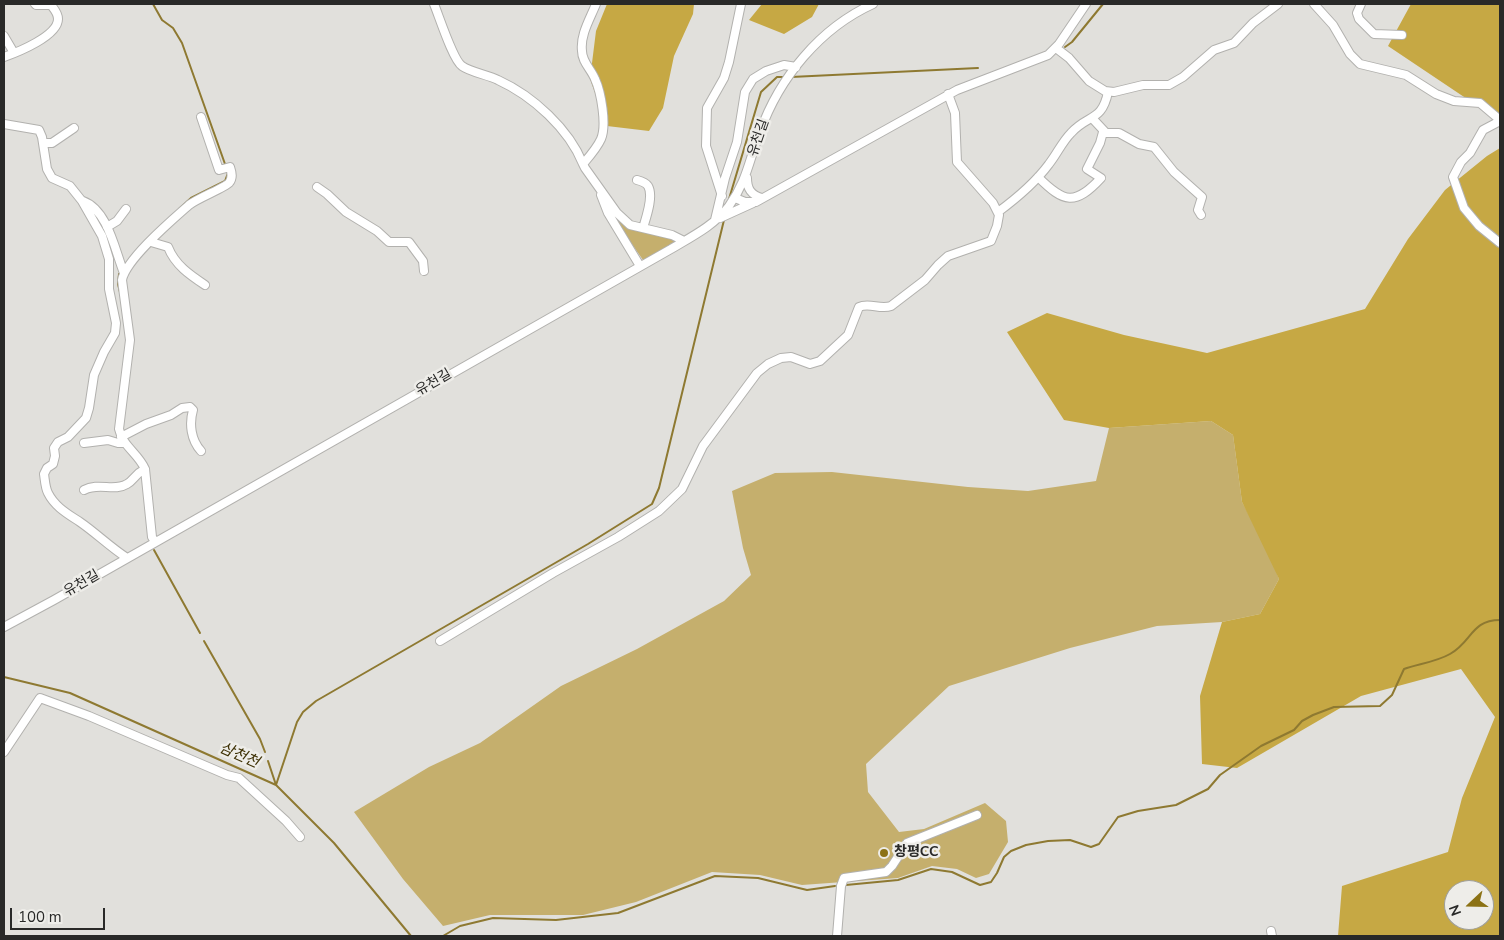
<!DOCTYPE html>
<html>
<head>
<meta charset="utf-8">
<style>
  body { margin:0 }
  #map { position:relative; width:1504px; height:940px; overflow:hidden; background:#e1e0dc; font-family:"Nunito Sans",sans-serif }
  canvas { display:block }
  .frame { position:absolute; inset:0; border:5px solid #292928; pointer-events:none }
  .north { position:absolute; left:1444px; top:880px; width:50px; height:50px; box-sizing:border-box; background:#eeede9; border:1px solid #9f9f9c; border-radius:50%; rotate:249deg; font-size:14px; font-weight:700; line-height:20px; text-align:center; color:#292928 }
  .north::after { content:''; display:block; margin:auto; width:18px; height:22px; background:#8c7215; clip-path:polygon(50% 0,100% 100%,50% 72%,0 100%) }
  .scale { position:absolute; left:10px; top:908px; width:95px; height:22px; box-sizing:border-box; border:2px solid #292928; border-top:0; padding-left:6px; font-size:15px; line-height:18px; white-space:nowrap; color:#292928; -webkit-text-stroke:4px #eeede9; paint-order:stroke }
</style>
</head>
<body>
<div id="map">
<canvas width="1504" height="940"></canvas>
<div class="frame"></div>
<div class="north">N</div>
<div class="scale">100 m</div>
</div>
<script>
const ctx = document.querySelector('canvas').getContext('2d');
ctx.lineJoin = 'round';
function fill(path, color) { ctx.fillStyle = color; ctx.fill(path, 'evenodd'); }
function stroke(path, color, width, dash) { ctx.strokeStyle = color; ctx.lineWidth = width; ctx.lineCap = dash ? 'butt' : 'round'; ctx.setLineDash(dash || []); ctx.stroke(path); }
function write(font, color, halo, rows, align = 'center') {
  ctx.font = font + ' "Nunito Sans","Noto Sans KR",sans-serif'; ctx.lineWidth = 5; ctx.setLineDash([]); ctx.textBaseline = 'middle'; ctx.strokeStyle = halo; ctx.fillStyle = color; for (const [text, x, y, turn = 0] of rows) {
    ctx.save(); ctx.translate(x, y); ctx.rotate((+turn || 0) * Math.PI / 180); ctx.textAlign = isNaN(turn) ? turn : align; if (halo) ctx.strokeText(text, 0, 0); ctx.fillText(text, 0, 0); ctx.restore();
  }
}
fill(new Path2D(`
  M610 208 626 225 669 236 678 241 643 260 615 220Z
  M1211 421 1233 435 1242 502 1268 550 1279 579 1260 614 1222 622 1157 626 1070 648 949 686 866 764 868 792 899 832 924 829 985 803 1006 821 1008 842 989 874 976 878 957 869 932 866 898 878 802 885 760 875 712 872 636 902 583 915H490L443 926 403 879 354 812 429 767 480 743 561 686 637 649 724 601 751 575 743 548 732 491 775 473 832 472 968 487 1028 491 1096 481 1109 428Z`), '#c5af6d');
fill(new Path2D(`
  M607 4H694L693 14 674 56 663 108 649 131 607 126 590 79 596 31Z
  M762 4H819L812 17 784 34 749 20Z
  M1411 4H1500V123L1482 109 1388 46Z
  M1500 148V936H1338L1342 886 1448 852 1462 798 1495 717 1461 669 1361 696 1237 768 1202 764 1200 696 1222 622 1260 614 1279 579 1242 502 1233 435 1211 421 1109 428 1064 420 1007 332 1047 313 1124 335 1207 353 1365 309 1408 239 1445 190 1487 156ZM1454 890H1484V920H1454Z`), '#c6a844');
stroke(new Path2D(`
  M153 4 162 20 173 28 182 43 225 164
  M1065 47 1072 42 1103 4
  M791 77 978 68
  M729 199 761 92 777 77H786
  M179 209 191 198 225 181 228 173
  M119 274 118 284 120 292
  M154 550 200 633
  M204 641 260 739 265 752
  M4 677 70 693 276 785 334 843 411 936
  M268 761 276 785
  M276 785 297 722 303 712 316 701 588 544 652 504 659 488 724 220
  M846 885 898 880 931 869 952 872 980 885 991 882 997 873 1004 857 1011 851 1026 845 1048 841 1070 840 1091 847 1099 844 1118 817 1138 811 1176 805 1208 789 1220 775 1261 746 1294 730 1302 721 1313 715 1334 707 1380 706 1392 695 1404 669C1418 664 1436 662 1450 654 1472 642 1471 620 1500 620
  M443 936 460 926 493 918 556 920 618 913 715 876 758 878 807 890 835 886`), '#8e7931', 2);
const minor = new Path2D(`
  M434 4C439 16 453 60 462 66 470 72 488 75 498 80 533 96 569 129 583 164
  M596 4C590 19 580 35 582 51 582 62 591 69 595 79 601 92 607 125 601 139 597 148 589 157 583 164L585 168 617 213 630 225 672 235 684 241
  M1314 4 1333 25 1350 54 1360 64 1406 75 1436 94 1454 101 1480 103 1500 120
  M1361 4 1357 13 1359 19 1374 34 1402 35
  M4 36 14 53
  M1056 48 1069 58 1089 81 1105 91 1114 92 1143 85H1169L1183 77 1214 50 1234 43 1253 23 1278 4
  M4 57C18 52 58 36 58 19 58 13 54 9 51 5H36L35 4
  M1092 118 1106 133H1119L1139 144 1154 147 1174 172 1202 197 1198 210 1201 215
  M1500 121 1483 130 1470 153 1461 162 1453 177 1464 208 1479 226 1500 243
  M4 124 39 130 42 137 47 169 52 178 70 186 82 201 102 236 109 259V289L116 323 115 333 104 352 94 375 89 408 86 418 68 437 58 442 54 448 55 456 53 464 47 468 44 474C45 480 45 487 48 493 55 507 68 514 80 522 96 533 110 547 127 558
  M43 143H52L74 128
  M1038 177C1064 203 1075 206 1101 178L1087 169 1100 143 1103 132
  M747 178C747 189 751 195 762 198
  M637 180C641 181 646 183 648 186 654 196 646 218 643 228
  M317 187 327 194 346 212 377 231 389 242H409L423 261 424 271
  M601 195 608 213 640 266
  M722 196 706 146 707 108 724 78 729 62 741 4
  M735 198 745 202H756L957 90 1048 55 1059 44 1086 4
  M83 201C108 210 115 251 124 273
  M998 212C1017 198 1035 183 1049 164 1057 154 1062 142 1071 133 1088 114 1102 122 1108 92
  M720 218 753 203
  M715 220 725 178 737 142 745 92 753 79 766 71 784 65 796 67
  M107 227 117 221 126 209
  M151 242 168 247C175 265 190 275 205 285
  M121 437 146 424 171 415 182 408 190 407 193 410C189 424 191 440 201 451
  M84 443 108 440 118 443H124
  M84 490C99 482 114 492 127 484 134 480 135 474 145 469
  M155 542 152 537 145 469C138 453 123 447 119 429L130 340 122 280C126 259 172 220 189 205 198 198 224 188 229 183 233 178 232 173 230 167L219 170 201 117
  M4 627 54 600 671 249C691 237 715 225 729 206 747 181 749 160 760 132 779 78 820 28 873 4
  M440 641 553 573 618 537 659 511 682 489 703 446 757 373 768 364 781 358 791 357 810 364 820 361 848 335 859 307C869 302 880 310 891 306L925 280 938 265 948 256 991 241 997 226 999 215 993 203 957 162 955 113 948 94
  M4 752 40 698 89 716 227 775 239 778 286 821 300 837
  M1271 931 1272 936
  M837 936 841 886 844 878 886 872 892 866 907 843 977 815`);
stroke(minor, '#b2b1ae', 10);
stroke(minor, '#fff', 8);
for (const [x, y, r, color] of [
  [884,853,5,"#8c7215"]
]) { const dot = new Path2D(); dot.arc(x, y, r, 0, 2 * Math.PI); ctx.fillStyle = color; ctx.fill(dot); stroke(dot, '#eeede9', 2); }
write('14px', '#292928', '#eeede9', [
  ["유천길",759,138,-71],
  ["유천길",434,383,-30],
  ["유천길",82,584,-30]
]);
write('bold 14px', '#292928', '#eeede9', [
  ["창평CC",894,853]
], 'left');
write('italic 15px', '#3e3105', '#eeede9', [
  ["삼천천",239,756,24]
]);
</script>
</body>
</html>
